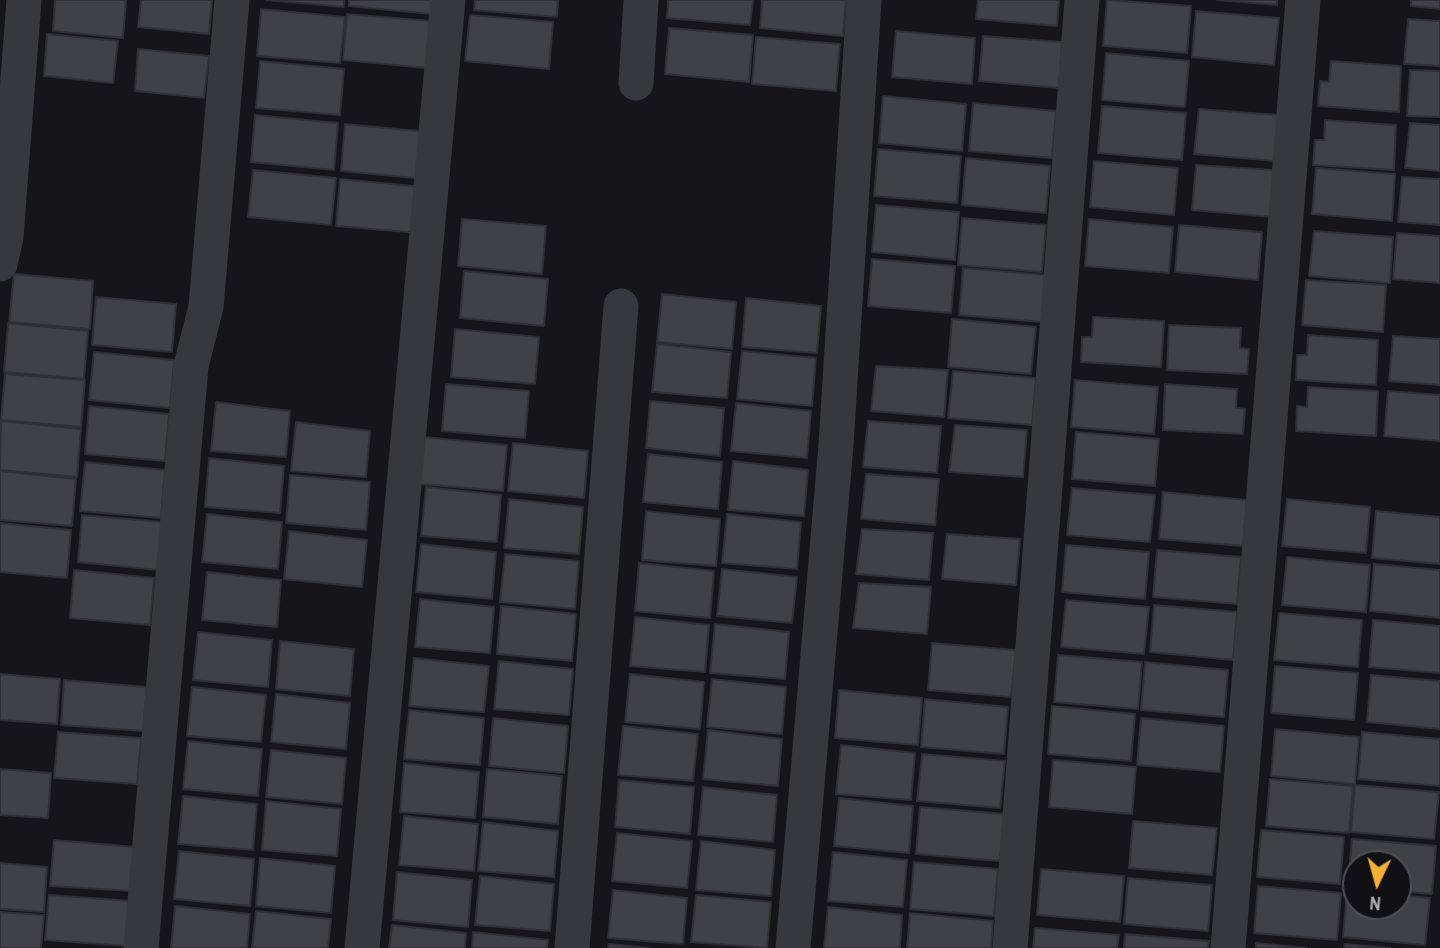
<!DOCTYPE html>
<html>
<head>
<meta charset="utf-8">
<style>
  body { margin:0 }
  #map { position:relative; width:1440px; height:948px; overflow:hidden; background:#161618; font-family:"Archivo Narrow",sans-serif }
  canvas { display:block }
  .north { position:absolute; left:1342px; top:850px; width:70px; height:70px; box-sizing:border-box; background:#111113; border:2px solid #4d4f55; border-radius:50%; rotate:185deg; font-size:19px; font-weight:700; line-height:28px; text-align:center; color:#a8adb8 }
  .north::after { content:''; display:block; margin:auto; width:24px; height:32px; background:#f2b134; clip-path:polygon(50% 0,100% 100%,50% 72%,0 100%) }
</style>
</head>
<body>
<div id="map">
<canvas width="1440" height="948"></canvas>
<div class="north">N</div>
</div>
<script>
const ctx = document.querySelector('canvas').getContext('2d');
ctx.lineJoin = 'round';
function fill(path, color) { ctx.fillStyle = color; ctx.fill(path, 'evenodd'); }
function stroke(path, color, width, dash) { ctx.strokeStyle = color; ctx.lineWidth = width; ctx.lineCap = dash ? 'butt' : 'round'; ctx.setLineDash(dash || []); ctx.stroke(path); }
const building = new Path2D(`
  M55 0H126L123 38 53 31Z
  M141 0H212L209 34 138 27Z
  M266 0H344V7Z
  M349 0H433L432 14 349 6Z
  M475 0H558L557 17 474 10Z
  M668 0H753L750 25 667 18Z
  M762 0H846L843 36 760 28Z
  M978 0H1059L1057 26 976 19Z
  M1107 0 1191 6 1187 53 1103 46Z
  M1217 0H1277V5Z
  M1411 0H1440V9L1411 6Z
  M261 9 345 17 340 63 257 56Z
  M1196 11 1279 18 1274 65 1192 57Z
  M347 14 431 21 427 68 343 60Z
  M470 15 553 22 549 69 465 61Z
  M1408 19 1440 21V66L1404 64Z
  M669 28 753 35 749 82 665 74Z
  M896 31 975 38 972 84 892 77Z
  M47 34 118 41 113 83 44 76Z
  M983 36 1062 42 1059 88 979 81Z
  M756 37 840 44 836 91 752 84Z
  M138 49 209 56 204 98 135 91Z
  M1106 53 1189 61 1185 107 1102 100Z
  M260 61 344 69 340 115 256 108Z
  M1331 61 1401 66 1399 112 1318 106 1320 81 1329 82Z
  M1410 70 1440 71V117L1407 116Z
  M883 96 966 104 962 151 879 143Z
  M973 103 1056 111 1052 158 969 151Z
  M1102 106 1186 113 1182 160 1098 153Z
  M1199 109 1278 115 1275 161 1194 154Z
  M255 115 338 123 334 170 251 162Z
  M1325 120 1396 125 1394 170 1313 165 1315 140H1324Z
  M1410 123 1440 125V171L1405 168Z
  M345 124 429 132 425 179 341 171Z
  M878 149 961 156 957 203 874 196Z
  M966 158 1050 166 1046 213 962 205Z
  M1094 161 1178 168 1174 215 1090 207Z
  M1196 165 1275 170 1272 217 1192 210Z
  M1316 168 1395 174 1392 221 1312 214Z
  M253 170 336 178 331 225 248 217Z
  M1402 177 1440 179V225L1398 222Z
  M340 179 423 187 419 233 336 226Z
  M876 205 959 212 955 260 872 252Z
  M962 218 1046 225 1042 272 958 265Z
  M462 219 546 226 542 274 458 266Z
  M1089 219 1173 227 1169 273 1085 266Z
  M1179 225 1262 232 1258 280 1175 272Z
  M1314 231 1393 237 1390 283 1309 276Z
  M1397 233 1440 236V283L1393 279Z
  M872 259 955 266 951 313 868 306Z
  M963 268 1046 275 1042 322 959 315Z
  M464 271 548 279 544 326 460 318Z
  M14 274 93 281 90 329 9 322Z
  M1306 280 1386 285 1383 332 1302 325Z
  M662 294 736 302 732 349 657 342Z
  M96 297 176 304 172 352 92 345Z
  M746 298 821 306 817 353 742 347Z
  M1093 317 1164 321 1161 367 1081 362 1082 337H1092Z
  M952 319 1036 327 1031 374 948 367Z
  M8 323 88 331 84 379 4 372Z
  M1169 325 1241 328 1240 348 1249 349 1247 374 1167 370Z
  M455 329 539 337 535 384 451 377Z
  M1308 335 1378 340 1376 385 1296 380 1297 355H1307Z
  M1393 336 1440 339V385L1389 381Z
  M657 344 731 352 727 398 652 392Z
  M742 351 816 358 812 406 737 399Z
  M94 352 174 360 170 408 89 400Z
  M876 366 948 370 944 417 871 411Z
  M953 371 1036 378 1032 425 948 418Z
  M5 374 85 380 81 427 1 420Z
  M1075 380 1158 387 1154 434 1071 427Z
  M446 384 529 391 525 438 442 431Z
  M1165 384 1237 389 1236 408 1245 409 1243 434 1163 430Z
  M1308 387 1378 391 1376 436 1296 431 1297 406 1307 407Z
  M1388 391 1440 395V441L1384 436Z
  M650 401 724 408 720 456 646 448Z
  M216 402 290 411 286 457 211 451Z
  M736 403 811 411 807 458 731 451Z
  M89 406 169 414 165 461 85 454Z
  M1 421 81 429 77 477 0 470Z
  M868 421 941 426 937 473 863 467Z
  M296 422 370 431 366 477 291 471Z
  M955 425 1027 430 1023 477 949 472Z
  M1076 432 1159 439 1155 486 1072 479Z
  M423 437 507 445 503 491 419 484Z
  M513 443 588 451 584 498 508 491Z
  M648 454 722 462 718 509 643 502Z
  M209 458 284 466 280 513 205 507Z
  M733 461 808 470 804 516 728 510Z
  M85 462 165 470 161 518 80 511Z
  M0 471 76 479 72 526 0 520Z
  M866 474 939 479 935 525 861 519Z
  M290 475 370 482 366 530 286 523Z
  M426 487 501 495 497 542 421 536Z
  M1072 488 1155 495 1150 542 1067 535Z
  M1163 492 1247 500 1243 546 1159 539Z
  M509 499 583 507 579 554 504 548Z
  M1287 499 1370 507 1366 553 1282 546Z
  M646 511 720 519 716 566 642 560Z
  M1376 511 1440 517V564L1372 558Z
  M207 514 282 522 278 569 202 562Z
  M727 514 801 522 797 569 722 563Z
  M82 515 162 522 158 570 78 562Z
  M0 523 71 530 67 578 0 572Z
  M862 529 933 533 929 580 856 574Z
  M289 531 367 540 362 587 284 579Z
  M947 534 1020 539 1016 585 942 579Z
  M421 544 496 552 492 599 416 592Z
  M1066 545 1149 552 1145 599 1062 592Z
  M1157 550 1241 557 1237 604 1153 597Z
  M505 554 579 561 575 609 500 602Z
  M1287 557 1370 565 1366 612 1282 605Z
  M639 563 714 571 710 618 635 611Z
  M1374 564 1440 570V618L1370 611Z
  M722 569 797 577 792 623 717 616Z
  M74 570 154 578 150 625 70 618Z
  M207 572 281 580 277 627 202 620Z
  M859 583 931 587 927 634 853 628Z
  M420 599 494 607 490 653 415 647Z
  M1066 600 1149 607 1144 654 1061 647Z
  M1154 605 1237 612 1233 660 1150 652Z
  M501 606 576 614 572 661 497 654Z
  M1279 613 1362 620 1358 667 1274 660Z
  M635 617 709 625 705 672 630 666Z
  M1373 620 1440 626V673L1369 667Z
  M715 624 789 632 785 679 710 673Z
  M198 632 272 640 268 687 193 680Z
  M280 641 354 649 350 696 276 689Z
  M932 643 1016 650 1011 697 928 690Z
  M1058 655 1142 662 1138 709 1054 702Z
  M414 658 489 666 484 712 409 706Z
  M499 661 573 669 569 715 494 709Z
  M1145 662 1228 670 1224 717 1141 710Z
  M1275 666 1358 673 1354 720 1271 713Z
  M0 674 60 679 57 724 0 720Z
  M630 674 704 682 700 729 625 722Z
  M1371 675 1440 681V729L1367 722Z
  M712 679 786 687 782 734 707 727Z
  M64 680 147 687 143 731 61 725Z
  M192 687 266 695 261 742 187 736Z
  M839 690 922 698 918 745 835 738Z
  M276 694 350 703 346 749 271 742Z
  M925 699 1008 707 1004 754 921 747Z
  M1052 706 1135 714 1131 761 1048 754Z
  M409 710 484 718 480 765 404 759Z
  M493 718 568 726 564 773 489 766Z
  M1141 718 1224 726 1220 772 1137 765Z
  M623 726 698 734 693 781 618 775Z
  M1275 729 1359 737 1355 784 1271 776Z
  M708 730 782 739 778 786 703 779Z
  M58 732 141 738 137 784 54 778Z
  M1362 732 1440 739V786L1358 779Z
  M188 741 262 749 258 796 183 789Z
  M841 745 915 753 911 800 836 794Z
  M271 750 346 758 342 804 266 797Z
  M922 754 1005 761 1000 808 917 801Z
  M1053 760 1136 767 1132 814 1049 807Z
  M404 763 479 772 475 818 400 812Z
  M0 769 51 773 48 818 0 815Z
  M487 769 562 776 558 824 483 817Z
  M1270 779 1353 786 1349 833 1266 826Z
  M619 780 694 787 690 834 615 827Z
  M1355 785 1439 792 1434 839 1351 832Z
  M703 787 777 795 773 842 698 835Z
  M183 796 257 804 253 850 178 844Z
  M839 798 913 806 909 853 834 846Z
  M266 801 341 809 337 856 262 850Z
  M920 807 1004 814 1000 861 916 854Z
  M404 816 478 824 474 871 399 865Z
  M1133 821 1217 828 1212 875 1129 868Z
  M483 822 558 831 554 877 478 871Z
  M1261 830 1344 837 1340 884 1257 877Z
  M617 833 692 841 687 888 612 881Z
  M1352 839 1436 846 1432 894 1398 891V864H1356V887L1348 886Z
  M54 840 136 847 133 891 50 886Z
  M701 841 775 850 771 896 696 890Z
  M179 851 254 859 250 906 174 899Z
  M833 852 907 860 903 907 828 901Z
  M260 858 335 866 331 913 256 906Z
  M914 862 998 869 994 916 910 909Z
  M0 863 47 867 44 912 0 909Z
  M1041 869 1124 876 1120 922 1037 915Z
  M397 872 472 880 468 927 393 920Z
  M480 876 554 884 550 931 475 925Z
  M1128 878 1212 885 1208 931 1124 924Z
  M1258 886 1341 893 1337 940 1254 933Z
  M613 890 687 898 683 944 608 938Z
  M1347 891 1356 892V906H1398V895L1430 898 1425 945 1343 937Z
  M49 895 132 901 128 946 45 940Z
  M696 895 771 902 767 948 691 942Z
  M175 906 250 914 247 948H171Z
  M828 907 902 915 900 948H824Z
  M256 911 331 919 328 948H252Z
  M0 912 44 915 41 948H0Z
  M910 913 993 921 991 948H907Z
  M392 925 466 933 465 948H389Z
  M1035 928 1119 935 1117 948H1033Z
  M473 932 548 940 547 948H472Z
  M1125 934 1209 941 1208 948H1124Z
  M1256 943 1307 948H1256Z
  M609 944 650 948H608Z
  M1345 944 1390 948H1344Z`);
fill(building, '#404145');
stroke(building, '#303034', 2);
stroke(new Path2D(`
  M636 83 641 0
  M0 264 6 237 24 0
  M141 948 191 366 206 307 232 0
  M362 948 448 0
  M572 948 621 306
  M793 948 836 445 864 0
  M1010 948 1082 0
  M1228 948 1303 0`), '#37383d', 35);
</script>
</body>
</html>
